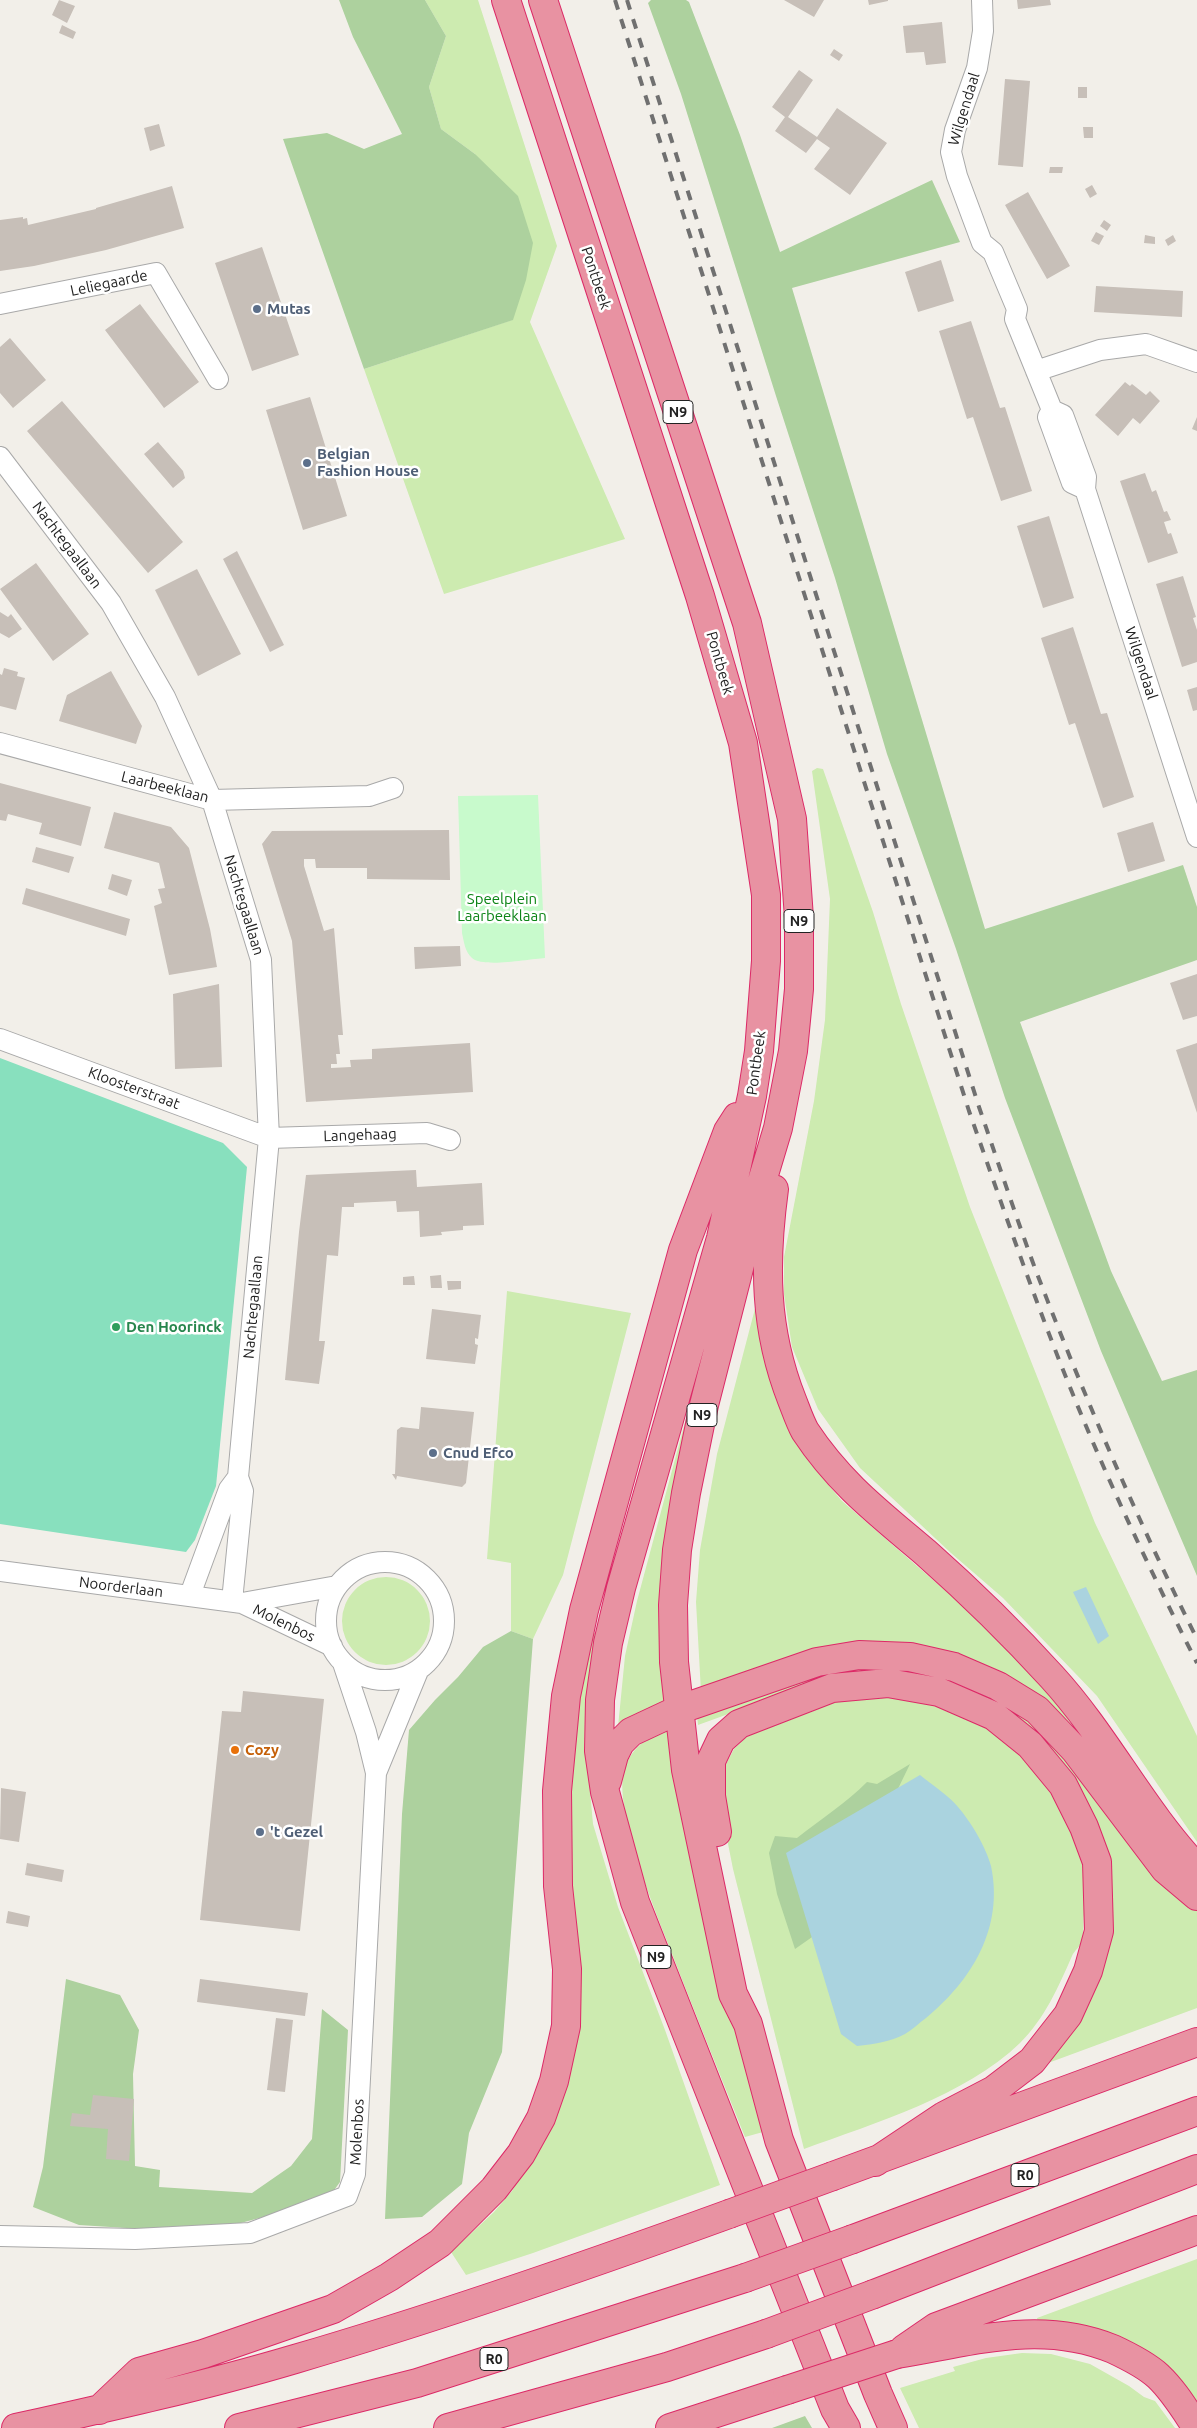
<!DOCTYPE html>
<html>
<head>
<meta charset="utf-8">
<style>
  body { margin:0 }
  canvas { display:block; background:#f2efe9 }
</style>
</head>
<body>
<canvas width="1197" height="2428"></canvas>
<script>
const ctx = document.querySelector('canvas').getContext('2d');
ctx.lineJoin = 'round';
function fill(path, color) { ctx.fillStyle = color; ctx.fill(path, 'evenodd'); }
function stroke(path, color, width, dash) { ctx.strokeStyle = color; ctx.lineWidth = width; ctx.lineCap = dash ? 'butt' : 'round'; ctx.setLineDash(dash || []); ctx.stroke(path); }
function write(font, color, halo, rows, align = 'center') {
  ctx.font = font + ' Ubuntu,sans-serif'; ctx.lineWidth = 5; ctx.setLineDash([]); ctx.textBaseline = 'middle'; ctx.strokeStyle = halo; ctx.fillStyle = color; for (const [text, x, y, turn = 0] of rows) {
    ctx.save(); ctx.translate(x, y); ctx.rotate((+turn || 0) * Math.PI / 180); ctx.textAlign = isNaN(turn) ? turn : align; if (halo) ctx.strokeText(text, 0, 0); ctx.fillText(text, 0, 0); ctx.restore();
  }
}
fill(new Path2D(`
  M425 0H478L557 246 530 322 625 539 444 594 364 369 512 320 475 154 441 129 429 87 446 36Z
  M817 768 823 769 873 912 901 1004 970 1207 1095 1523 1197 1736V1842L1097 1696 1003 1598 951 1553 860 1468 818 1409 792 1347 784 1294V1257L814 1101 825 1020 830 899 812 771Z
  M507 1291 631 1313 563 1575 533 1639 511 1631V1563L487 1559Z
  M757 1301 790 1428 810 1463 842 1501 970 1612 1043 1682 1073 1727 1045 1702 933 1651 701 1692 696 1602 700 1550 717 1454Z
  M710 1329 667 1704 618 1727 625 1656 637 1601Z
  M342 1621a44 44 0 1 1 88 0a44 44 0 1 1-88 0Z
  M591 1632 601 1635 588 1716 589 1780 593 1824 618 1907 665 2030 720 2185 533 2253 466 2275 451 2252 494 2212 512 2191 549 2129 567 1864 572 1733Z
  M871 1664 953 1675 1034 1719 1181 1896 1197 1909V2008L1040 2066 1058 2044 1103 1863 994 1706 800 1688 698 1725 697 1715 778 1685Z
  M870 1696C915 1700 953 1706 993 1730 1034 1755 1075 1817 1083 1865 1085 1880 1085 1898 1084 1914 1083 1922 1084 1932 1082 1940 1081 1946 1074 1951 1072 1956 1058 1988 1045 2018 1020 2043 965 2096 875 2123 804 2149L733 1869 719 1798 722 1772 734 1749 751 1732 834 1700Z
  M671 1726 763 2132 745 2137C718 2070 691 2003 665 1936 650 1897 617 1815 623 1775 628 1749 649 1735 671 1726Z
  M1197 2259V2411L1184 2392 1038 2322 1037 2318Z
  M1022 2353 1051 2354 1090 2364 1129 2386 1144 2397 1155 2401 1175 2428H919L900 2388 955 2371 953 2367 986 2358Z`), '#cdebb0');
fill(new Path2D(`
  M339 0H425L446 36 429 87 441 129 475 154 518 196 533 243 526 280 513 320 364 369 283 139 327 133 364 149 402 134 353 37Z
  M651 0H686L689 2 740 135 780 252 932 180 960 242 792 288 985 929 1183 865 1197 907V960L1020 1022 1111 1271 1162 1381 1197 1370V1576L1101 1351 1005 1098 956 949 887 754 835 578 776 396 681 94 648 3Z
  M511 1631 533 1639 502 2052 469 2133 462 2184 422 2217 385 2219 402 1814 409 1730 435 1700 458 1677 483 1647Z
  M910 1764 894 1797 815 1935 795 1949 777 1894 769 1853 775 1836 797 1838C821 1819 846 1803 867 1782L877 1784Z
  M66 1979 120 1995 139 2030 133 2074 135 2166 160 2170 159 2187 252 2193 291 2166 312 2139 322 2009 348 2030 340 2182 332 2193 286 2211 233 2225 142 2229 79 2225 33 2207 43 2167Z
  M805 2416 812 2428H772Z`), '#add19e');
fill(new Path2D(`
  M538 795 545 958C529 959 483 968 472 958 465 952 464 942 462 933L458 796Z`), '#c8facc');
fill(new Path2D(`
  M0 1058 223 1143 247 1167 216 1486 195 1540 186 1552 0 1524Z`), '#88e0be');
fill(new Path2D(`
  M1086 1587 1109 1636 1098 1644 1073 1592Z
  M920 1775C932 1785 948 1795 958 1807 971 1822 986 1847 991 1866 1004 1928 972 1980 926 2018 919 2023 912 2030 905 2034 890 2042 874 2044 857 2046L841 2034 786 1853Z`), '#aad3df');
fill(new Path2D(`
  M59 0 75 6 67 23 52 15Z
  M784 0H824L814 17Z
  M868 0H888V1L869 5Z
  M1017 0H1050L1051 5 1018 9Z
  M942 22 946 63 926 65 924 52 906 53 903 26Z
  M62 25 76 32 73 39 59 33Z
  M834 49 843 55 839 61 830 55Z
  M799 70 813 80 788 117 817 137 837 108 887 143 850 195 814 169 830 148 817 139 806 153 775 131 785 117 772 107Z
  M1005 79 1030 81 1023 167 998 165Z
  M1078 87H1087V98H1078Z
  M159 124 165 146 150 151 144 128Z
  M1083 127H1093V138H1084Z
  M1050 167H1063L1062 173H1049Z
  M1092 185 1097 194 1090 198 1085 189Z
  M172 186 184 228 106 250 34 266 0 271V220L23 217V219L27 218 28 225 96 209V208Z
  M1028 192 1070 266 1047 279 1005 205Z
  M1104 220 1111 225 1107 231 1100 226Z
  M1096 232 1104 236 1099 245 1091 241Z
  M1145 235 1155 237V244L1144 243Z
  M1173 235 1176 241 1168 246 1165 240Z
  M262 247 299 355 252 371 215 263Z
  M941 260 954 301 918 312 905 272Z
  M1096 286 1183 291 1182 317 1094 312Z
  M140 304 199 382 164 408 105 330Z
  M971 321 1000 408 1005 407 1032 491 1001 501 973 417 967 419 939 331Z
  M10 338 46 380 13 408 0 393V347Z
  M1125 382 1130 386 1132 384 1146 395 1150 391 1160 401 1140 424 1133 418 1118 436 1095 415Z
  M310 397 347 516 303 530 266 410Z
  M62 401 183 542 148 573 27 431Z
  M1197 417V431L1192 429Z
  M158 442 183 471 185 478 173 488 144 454Z
  M1145 473 1152 492 1156 490 1164 512 1167 511 1171 520 1164 522 1168 534 1171 533 1178 553 1148 563 1120 481Z
  M1049 516 1074 598 1043 608 1017 526Z
  M237 551 284 645 270 652 223 559Z
  M36 563 89 634 53 661 0 589Z
  M197 569 241 654 198 676 155 590Z
  M1183 576 1196 617 1193 618 1197 630V662L1182 667 1156 584Z
  M0 612 8 617 11 614 22 629 9 638 0 633Z
  M1073 627 1101 714 1107 713 1134 797 1103 808 1075 723 1069 725 1041 638Z
  M4 668 18 672 17 676 25 678 16 710 0 706V674L2 675Z
  M111 671 142 726 136 744 59 721 67 695Z
  M1197 687V710L1193 711 1187 690Z
  M0 783 91 807 81 846 39 834 42 823 8 814 6 821 0 820Z
  M114 812 171 827 189 848 210 929 217 967 169 975 154 906 162 903 158 889 165 888 159 863 104 848Z
  M1153 822 1165 861 1128 872 1117 833Z
  M449 830 450 880 367 879V868H316L315 859H304V866L324 931 334 928 343 1035H338L340 1054H336L337 1064H331V1068L351 1067 350 1060 372 1059V1049L470 1043 473 1092 306 1102 292 941 262 844 272 831Z
  M36 847 74 857 69 873 32 862Z
  M112 874 132 880 127 896 108 889Z
  M26 888 130 919 126 936 22 904Z
  M460 946 461 966 415 969 414 947Z
  M1197 974V1016L1183 1020 1170 983Z
  M219 984 222 1067 175 1069 173 994Z
  M1197 1043V1113L1176 1050Z
  M416 1170 417 1187 482 1183 484 1225 463 1226V1230L441 1232 442 1235 420 1237 419 1211 397 1212 396 1201 354 1203V1207H342L338 1256 327 1255 319 1341H325L319 1384 285 1380 299 1232 306 1175Z
  M441 1275 442 1288H431L430 1276Z
  M414 1276 415 1285H403V1277Z
  M447 1281H461V1289L448 1290Z
  M432 1309 481 1315 478 1339 475 1338V1344L478 1345 475 1364 426 1359Z
  M421 1407 474 1412 466 1483 462 1487 397 1476 396 1480 392 1474H395L397 1430 401 1427 419 1429Z
  M243 1691 324 1699 300 1931 200 1920 222 1711 241 1712Z
  M1 1788 26 1792 19 1842 0 1839Z
  M27 1863 64 1870 62 1882 25 1875Z
  M8 1911 30 1916 28 1927 6 1923Z
  M200 1979 308 1993 305 2016 197 2002Z
  M276 2018 293 2020 285 2092 267 2090Z
  M93 2095 134 2099 129 2161 106 2159 108 2129 70 2126 72 2113 90 2115Z`), '#c7bfb8');
const street = new Path2D(`
  M982 0 983 31 977 68 955 130 951 152 957 176 982 243 993 252 1017 309 1015 319 1052 410 1063 415 1086 477 1085 489 1197 837
  M0 304 156 273 218 379
  M1036 371 1100 350 1146 344 1197 362
  M1052 410 1048 417 1072 483 1085 489
  M0 457 111 603 165 697 212 800 261 960 269 1138 238 1477
  M0 743 212 800 369 796 393 788
  M0 1039 269 1138 427 1133 450 1140
  M326 1621a59 59 0 1 1 118 0a59 59 0 1 1-118 0Z
  M0 1571 242 1603 332 1646
  M190 1595 229 1489 238 1477 243 1491 232 1601
  M242 1603 337 1586
  M376 1773 418 1671
  M0 2236 135 2239 250 2233 347 2196 355 2174 376 1773 366 1732 343 1663`);
const highway = new Path2D(`
  M506 0 700 596 743 743 766 895V961L759 1051 752 1096 721 1238 621 1588 608 1643 600 1700 599 1751 605 1792 635 1902 835 2409 846 2428
  M543 0 747 623 792 819 799 918V989L793 1051 778 1128 757 1198 704 1405 686 1493 677 1550 673 1605 674 1662 686 1770 733 1994 748 2024 779 2140 878 2394 893 2428
  M774 1189C764 1263 764 1329 792 1400 796 1410 800 1422 805 1431 840 1484 879 1513 926 1553 970 1592 1012 1633 1052 1677 1106 1736 1142 1810 1197 1868
  M607 1781 614 1755 620 1743 631 1732 678 1710 817 1662 859 1655 910 1657 954 1667 998 1686 1037 1710 1075 1750 1165 1869 1197 1896
  M717 1832 711 1796V1761L721 1740 739 1724 832 1688 888 1683 939 1692 994 1716 1030 1745 1063 1785 1084 1827 1097 1862 1099 1931 1088 1971 1068 2015 1032 2061 994 2090 944 2116 875 2162
  M833 2176 1197 2042
  M853 2239 1197 2111
  M874 2294 1197 2169
  M904 2349 936 2327 1197 2230
  M897 2354C971 2342 1040 2319 1113 2349 1128 2356 1146 2365 1158 2376 1174 2391 1185 2410 1197 2428
  M99 2410 139 2372 203 2354 333 2309 389 2277 440 2243 494 2189 521 2154 541 2118 554 2081 566 2026 567 1969 558 1886 557 1791 566 1696 584 1610 683 1250 728 1131 737 1117
  M16 2428C110 2407 204 2386 295 2359 442 2316 586 2266 729 2214
  M239 2428 417 2383 745 2278
  M448 2428 667 2367 766 2334
  M670 2428 787 2390`);
stroke(street, '#a9a9a9', 22);
stroke(highway, '#dc2a67', 30);
stroke(street, '#fff', 20);
stroke(highway, '#e892a2', 28);
stroke(new Path2D(`
  M615 0 969 1111C1007 1219 1044 1328 1089 1433 1122 1511 1159 1588 1197 1663
  M627 0 979 1107C998 1162 1016 1217 1036 1271 1084 1396 1137 1519 1197 1639`), '#707070', 4, [10, 10]);
const highwayBridge = new Path2D(`
  M729 2214 833 2176
  M745 2278 853 2239
  M766 2334 874 2294
  M787 2390 897 2354`);
stroke(highwayBridge, '#dc2a67', 30, []);
stroke(highwayBridge, '#e892a2', 28);
for (const [x, y, r, color] of [
  [257,309,5,"#5c6f8a"],
  [307,463,5,"#5c6f8a"],
  [116,1327,5,"#2e9e5b"],
  [433,1453,5,"#5c6f8a"],
  [235,1750,5,"#e8710a"],
  [260,1832,5,"#5c6f8a"]
]) { const dot = new Path2D(); dot.arc(x, y, r, 0, 2 * Math.PI); ctx.fillStyle = color; ctx.fill(dot); stroke(dot, '#fff', 2); }
for (const [x, y, w] of [
  [678,412,30],
  [799,921,30],
  [702,1415,30],
  [656,1957,30],
  [1025,2175,28],
  [494,2359,28]
]) { const box = new Path2D(); box.roundRect(x - w / 2, y - 11.5, w, 23, 4); ctx.fillStyle = '#fff'; ctx.fill(box); stroke(box, '#222', 1); }
write('bold 14px', '#222', null, [
  ["N9",678,412],
  ["N9",799,921],
  ["N9",702,1415],
  ["N9",656,1957],
  ["R0",1025,2175],
  ["R0",494,2359]
]);
write('15px', '#222', '#fff', [
  ["Wilgendaal",964,109,-73],
  ["Pontbeek",596,278,72],
  ["Leliegaarde",109,283,-12],
  ["Nachtegaallaan",67,545,53],
  ["Pontbeek",720,663,74],
  ["Wilgendaal",1141,663,72],
  ["Laarbeeklaan",165,787,14],
  ["Nachtegaallaan",244,905,73],
  ["Pontbeek",756,1063,-82],
  ["Kloosterstraat",134,1088,20],
  ["Langehaag",360,1135,-2],
  ["Nachtegaallaan",253,1307,-85],
  ["Noorderlaan",121,1587,7],
  ["Molenbos",284,1623,26],
  ["Molenbos",357,2132,-87]
]);
write('bold 15px', '#4e5e75', '#fff', [
  ["Mutas",267,309],
  ["Belgian",317,454],
  ["Fashion House",317,471],
  ["Cnud Efco",443,1453],
  ["'t Gezel",270,1832]
], 'left');
write('15px', '#0c8416', '#fff', [
  ["Speelplein",502,899],
  ["Laarbeeklaan",502,916]
]);
write('bold 15px', '#27864d', '#fff', [
  ["Den Hoorinck",126,1327]
], 'left');
write('bold 15px', '#c56008', '#fff', [
  ["Cozy",245,1750]
], 'left');
</script>
</body>
</html>
